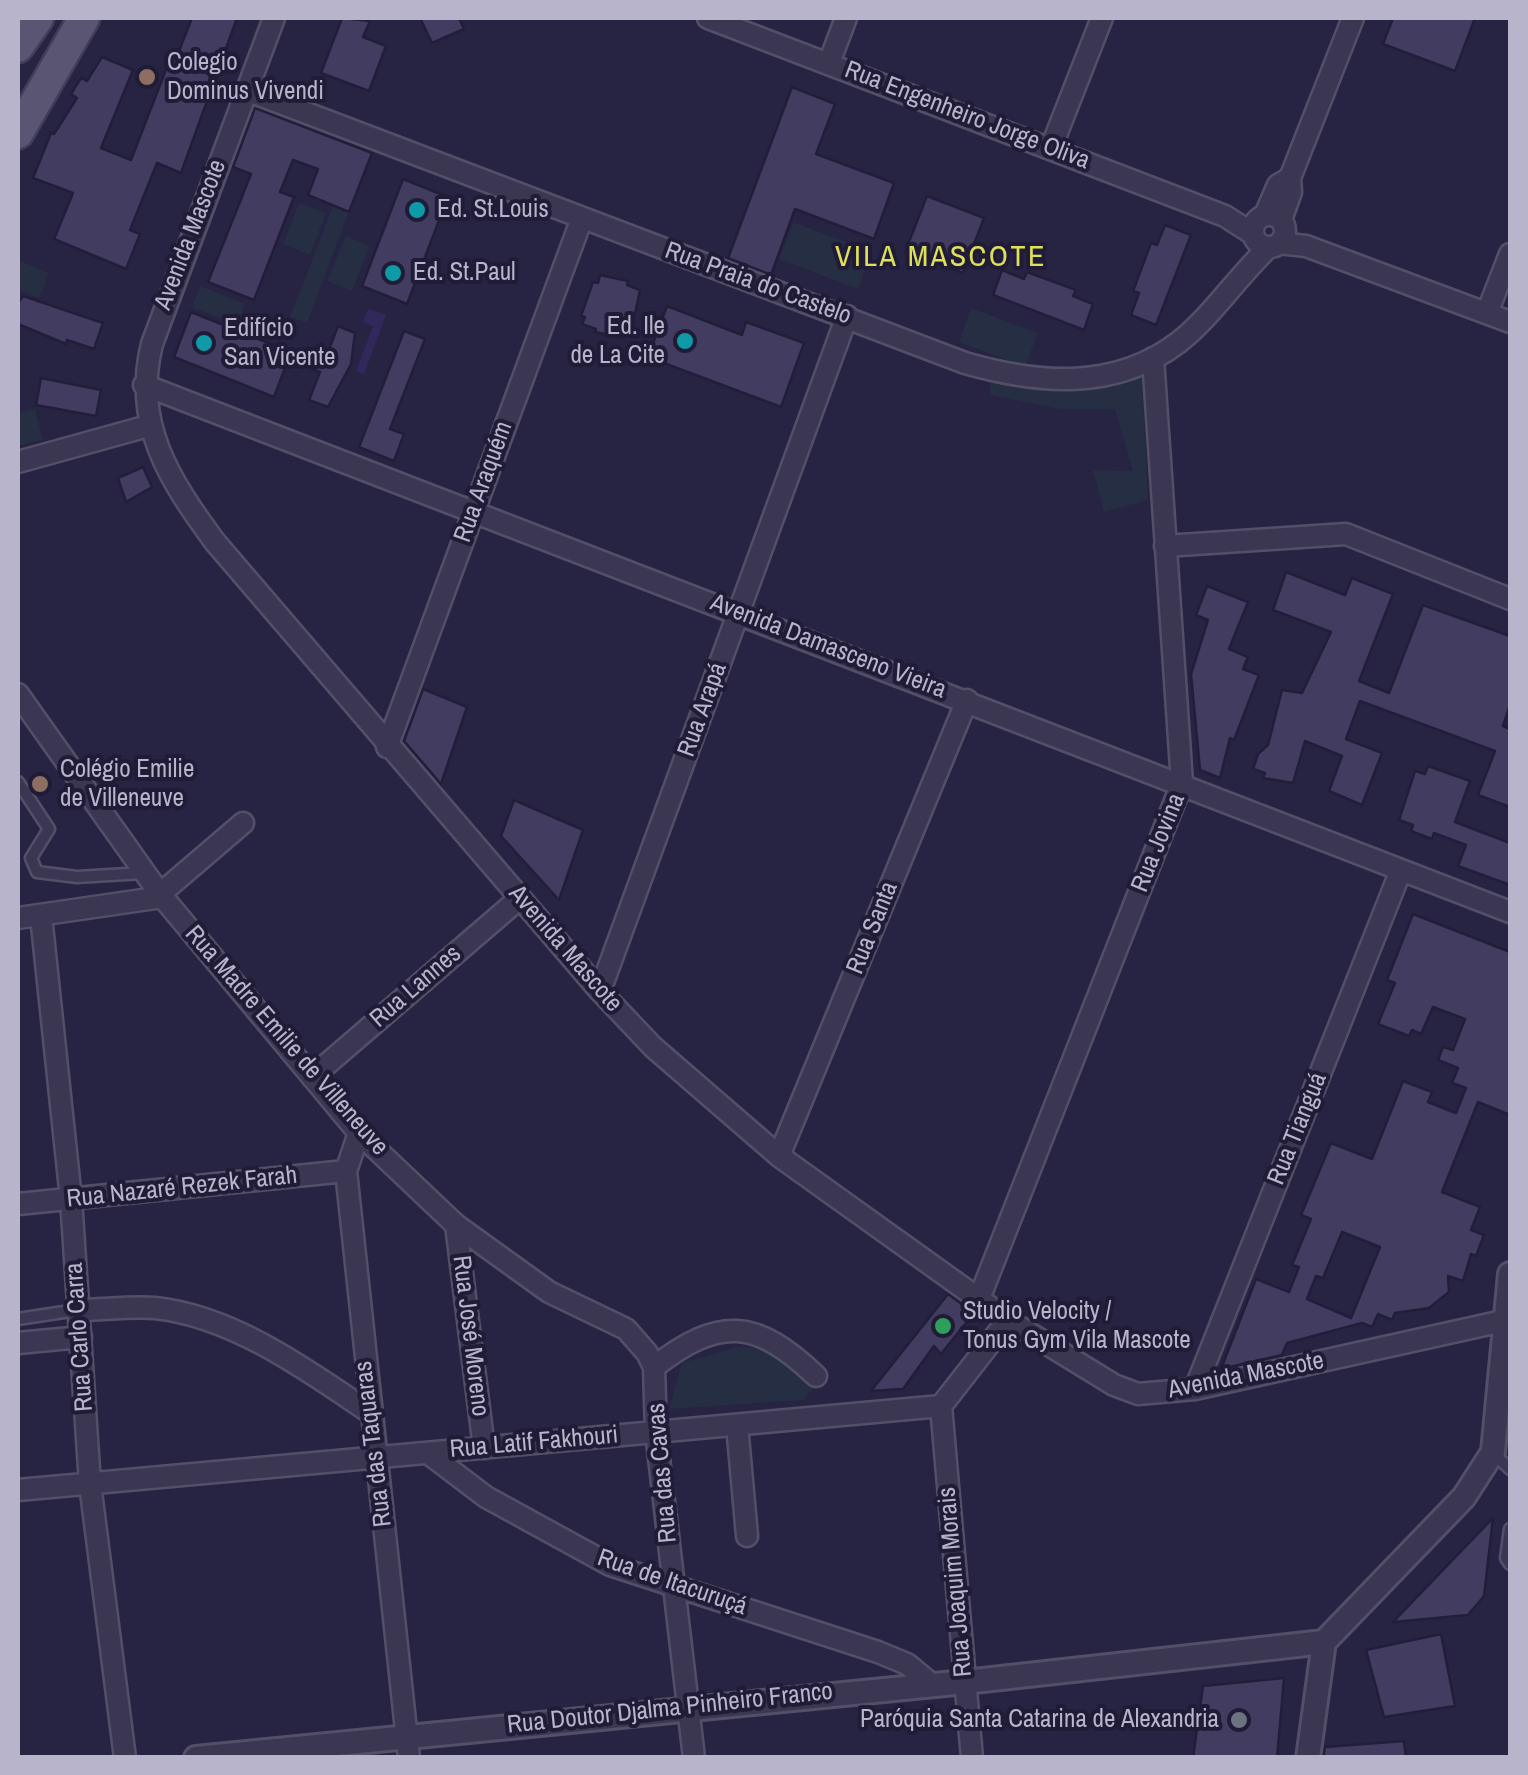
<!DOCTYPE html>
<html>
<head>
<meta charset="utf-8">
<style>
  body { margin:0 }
  #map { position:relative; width:1528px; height:1775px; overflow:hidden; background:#272342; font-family:"Archivo Narrow",sans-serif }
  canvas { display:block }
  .frame { position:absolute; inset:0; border:20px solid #b8b4cc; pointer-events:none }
</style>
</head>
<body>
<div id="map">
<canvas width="1528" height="1775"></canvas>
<div class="frame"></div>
</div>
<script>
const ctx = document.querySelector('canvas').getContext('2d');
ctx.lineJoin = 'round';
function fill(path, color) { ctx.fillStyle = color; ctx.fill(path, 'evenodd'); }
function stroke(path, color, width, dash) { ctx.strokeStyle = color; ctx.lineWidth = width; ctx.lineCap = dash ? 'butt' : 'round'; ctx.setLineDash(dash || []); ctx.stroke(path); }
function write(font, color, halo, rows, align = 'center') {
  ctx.font = font + ' "Archivo Narrow",sans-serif'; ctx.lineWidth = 8; ctx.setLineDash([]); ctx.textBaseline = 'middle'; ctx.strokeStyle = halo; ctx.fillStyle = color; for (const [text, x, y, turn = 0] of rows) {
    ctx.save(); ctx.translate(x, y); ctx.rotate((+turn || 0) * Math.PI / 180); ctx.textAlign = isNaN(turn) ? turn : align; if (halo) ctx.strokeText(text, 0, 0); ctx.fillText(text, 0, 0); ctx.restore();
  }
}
fill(new Path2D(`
  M299 203 326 213 310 255 283 244Z
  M333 206 349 212 307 323 290 317Z
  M793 222 872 252 858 289 779 259Z
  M346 236 370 246 352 291 327 281Z
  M18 260 49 273 39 298 18 289Z
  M200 286 245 304 237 325 192 307Z
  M971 308 1038 333 1025 367 959 342Z
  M1142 378 1148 500 1104 512 1093 470 1133 471 1115 409H1060L990 395V380L1033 388Z
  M35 409 43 440 18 446V413Z
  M737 1347 762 1348 815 1386 804 1400 669 1409 682 1363Z`), '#252e43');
fill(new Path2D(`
  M368 309 386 315 364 374 356 371 373 326 363 322Z`), '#31285c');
const building = new Path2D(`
  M192 18H237L181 173 157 163 130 230 140 234 126 269 54 239 73 193 33 178 51 133 54 134 77 98 71 94 81 78 87 81 102 57 133 70 101 148 131 160 172 54 177 56Z
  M342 18 370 21 363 37 386 46 369 91 321 73Z
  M420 18H459L464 29 432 43Z
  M1393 18H1475L1455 71 1383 44Z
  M792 87 835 104 816 154 894 183 874 239 795 209 771 275 728 258Z
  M255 108 372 153 349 212 308 195 318 169 293 160 280 192 294 197 254 300 208 282 251 174 233 167Z
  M403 179 448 197 407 304 362 286Z
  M927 196 984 218 963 273 905 252Z
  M1165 225 1191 235 1156 325 1131 315 1139 293 1133 291 1151 243 1157 245Z
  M1002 270 1024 279 1027 272 1076 290 1073 296 1093 304 1084 330 993 295Z
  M600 275 628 281 627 285 640 290 632 328 626 326 622 338 595 332 596 329 582 324 585 317 581 316 593 282 598 283Z
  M23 296 103 323 94 349 67 340 66 344 18 324V303Z
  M667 306 742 335 746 322 804 343 781 407 653 359 649 354Z
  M191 312 291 352 274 397 174 357Z
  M338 326 355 333 351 364 328 407 309 400 320 372 309 368 317 347 328 352Z
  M404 331 425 339 390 429 404 434 394 461 359 447Z
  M41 378 101 390 96 416 36 405Z
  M143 467 152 487 126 502 118 478Z
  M1286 572 1345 595 1352 578 1393 594 1359 681 1389 693 1423 605 1510 636V705L1503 726 1510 729V807L1478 795 1495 751 1360 701 1346 739 1382 753 1362 805 1329 791 1342 756 1305 741 1293 783 1263 778 1265 773 1253 769 1258 754 1268 745 1282 690 1302 693 1331 632 1273 610Z
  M1207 586 1248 602 1229 649 1248 657 1243 669 1259 675 1234 740 1230 738 1220 778 1200 770 1191 674 1208 620 1196 615Z
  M423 689 467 707 441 784 404 741Z
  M1428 766 1470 781 1455 822 1510 843V885L1458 866 1466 845 1434 833 1432 839 1411 831 1413 825 1399 820 1415 771 1425 774Z
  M514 800 583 830 559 900 501 836Z
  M1413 914 1510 952V1115L1478 1102 1442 1192 1480 1207 1471 1230 1484 1235 1476 1256 1471 1254 1463 1281 1448 1276 1449 1292 1429 1308 1395 1313 1392 1320 1378 1314 1372 1327 1362 1323 1287 1343 1282 1355 1221 1369 1256 1279 1289 1292 1299 1267 1292 1265 1311 1219 1301 1215 1331 1143 1372 1159 1403 1081 1432 1092 1428 1102 1456 1113 1466 1088 1452 1083 1458 1068 1438 1060 1443 1047 1453 1050 1465 1019 1433 1007 1421 1034 1412 1030 1409 1036 1378 1024 1395 983 1387 980ZM1342 1232 1380 1247 1351 1318 1307 1299 1316 1276 1323 1278Z
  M948 1294 974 1313 941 1354 934 1346 903 1389 871 1391Z
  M1493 1518 1484 1596 1468 1615 1393 1622Z
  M1441 1634 1455 1706 1384 1717 1366 1650Z
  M1284 1678 1277 1758H1193L1203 1686Z
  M1404 1741 1406 1758H1323L1325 1747Z`);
fill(building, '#423c60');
stroke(building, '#221e39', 2.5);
const service = new Path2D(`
  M18 782 49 829 31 858 37 872 77 877 143 873
  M18 1319 77 1310
  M1493 1453 1510 1469
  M1510 1529 1506 1558 1510 1564`);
const minor = new Path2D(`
  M274 18 152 344C132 423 170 481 215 542L600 991 653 1047 779 1156 1008 1320 1114 1385 1138 1394 1195 1389 1503 1321
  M708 18 1225 216 1253 234
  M829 63 846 18
  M246 90 965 363C1038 384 1115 391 1179 342 1213 315 1237 277 1269 247
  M1051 148 1102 18
  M1265 215 1278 185 1290 178
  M1253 231a16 16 0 1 1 32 0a16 16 0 1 1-32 0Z
  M1281 220 1291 192 1290 178 1353 18
  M1279 243 1306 246 1510 322
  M1487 313 1510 254
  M144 385 1510 912
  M18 462 148 426
  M1165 546 1346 534 1510 599
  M18 694 160 894 359 1133 456 1225 549 1292 626 1329 647 1353 654 1367 656 1432 694 1758
  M387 747 582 218
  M160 894 243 823
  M41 916 71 1199 90 1484 125 1758
  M18 918 163 897
  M600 991 847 316
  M312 1077 520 898
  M359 1133 346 1171 409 1758
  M779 1156 967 700
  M18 1204 346 1171
  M456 1225 484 1448
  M979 1299 1182 783 1153 358
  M77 1310C102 1310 130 1306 155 1308 232 1316 306 1369 369 1412
  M18 1343 81 1337
  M654 1367C720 1316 756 1319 816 1376
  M1195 1389 1401 870
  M941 1406 972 1758
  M737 1425 747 1536
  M428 1453 486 1497 610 1565 878 1652 907 1664 930 1683
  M18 1490 941 1406 1008 1320`);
const tertiary = new Path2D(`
  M196 1758 965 1682 1324 1642
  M1308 1758 1324 1642 1464 1497 1493 1452 1510 1274`);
const primary = new Path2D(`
  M18 47 38 18
  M18 133 84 18`);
stroke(service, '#534f69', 15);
stroke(minor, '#534f69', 25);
stroke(tertiary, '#534f69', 28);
stroke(primary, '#423e58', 35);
stroke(service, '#3b3752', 10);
stroke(minor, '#3b3752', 20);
stroke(tertiary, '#3b3752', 22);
stroke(primary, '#5a5572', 30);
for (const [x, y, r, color] of [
  [147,77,10,"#8d6e63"],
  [417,210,10,"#0f9aa8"],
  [393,273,10,"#0f9aa8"],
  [685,341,10,"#0f9aa8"],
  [204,343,10,"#0f9aa8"],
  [40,784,10,"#8d6e63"],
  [943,1326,10,"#2e9e5b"],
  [1239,1720,10,"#6b7280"]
]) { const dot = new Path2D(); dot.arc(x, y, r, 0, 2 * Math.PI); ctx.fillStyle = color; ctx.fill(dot); stroke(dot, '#201c37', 4); }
write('25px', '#b8b4cc', '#201c37', [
  ["Colegio",167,63],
  ["Dominus Vivendi",167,92],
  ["Ed. St.Louis",437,210],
  ["Ed. St.Paul",413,273],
  ["Ed. Ile",665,327,"right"],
  ["de La Cite",665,356,"right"],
  ["Edifício",224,329],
  ["San Vicente",224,358],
  ["Colégio Emilie",60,770],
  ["de Villeneuve",60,799],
  ["Studio Velocity /",963,1312],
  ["Tonus Gym Vila Mascote",963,1341],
  ["Paróquia Santa Catarina de Alexandria",1219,1720,"right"]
], 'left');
write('25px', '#b8b4cc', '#201c37', [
  ["Rua Engenheiro Jorge Oliva",967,116,21],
  ["Avenida Mascote",191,235,-69],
  ["Rua Praia do Castelo",758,284,20],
  ["Rua Araquém",484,482,-70],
  ["Avenida Damasceno Vieira",828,647,21],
  ["Rua Arapá",703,710,-70],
  ["Rua Jovina",1159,843,-68],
  ["Rua Santa",873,928,-68],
  ["Avenida Mascote",565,949,49],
  ["Rua Lannes",416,987,-41],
  ["Rua Madre Emilie de Villeneuve",286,1041,49],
  ["Rua Tianguá",1298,1129,-68],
  ["Rua Nazaré Rezek Farah",182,1188,-6],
  ["Rua José Moreno",470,1336,83],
  ["Rua Carlo Carra",80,1337,-94],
  ["Avenida Mascote",1246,1376,-11],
  ["Rua Latif Fakhouri",534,1443,-5],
  ["Rua das Taquaras",374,1444,-97],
  ["Rua das Cavas",663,1473,-95],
  ["Rua Joaquim Morais",956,1582,-95],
  ["Rua de Itacuruçá",672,1583,19],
  ["Rua Doutor Djalma Pinheiro Franco",670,1709,-6]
]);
ctx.letterSpacing = '2.5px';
write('30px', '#dee05b', '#201c37', [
  ["VILA MASCOTE",941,258]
]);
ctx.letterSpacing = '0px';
</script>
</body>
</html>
